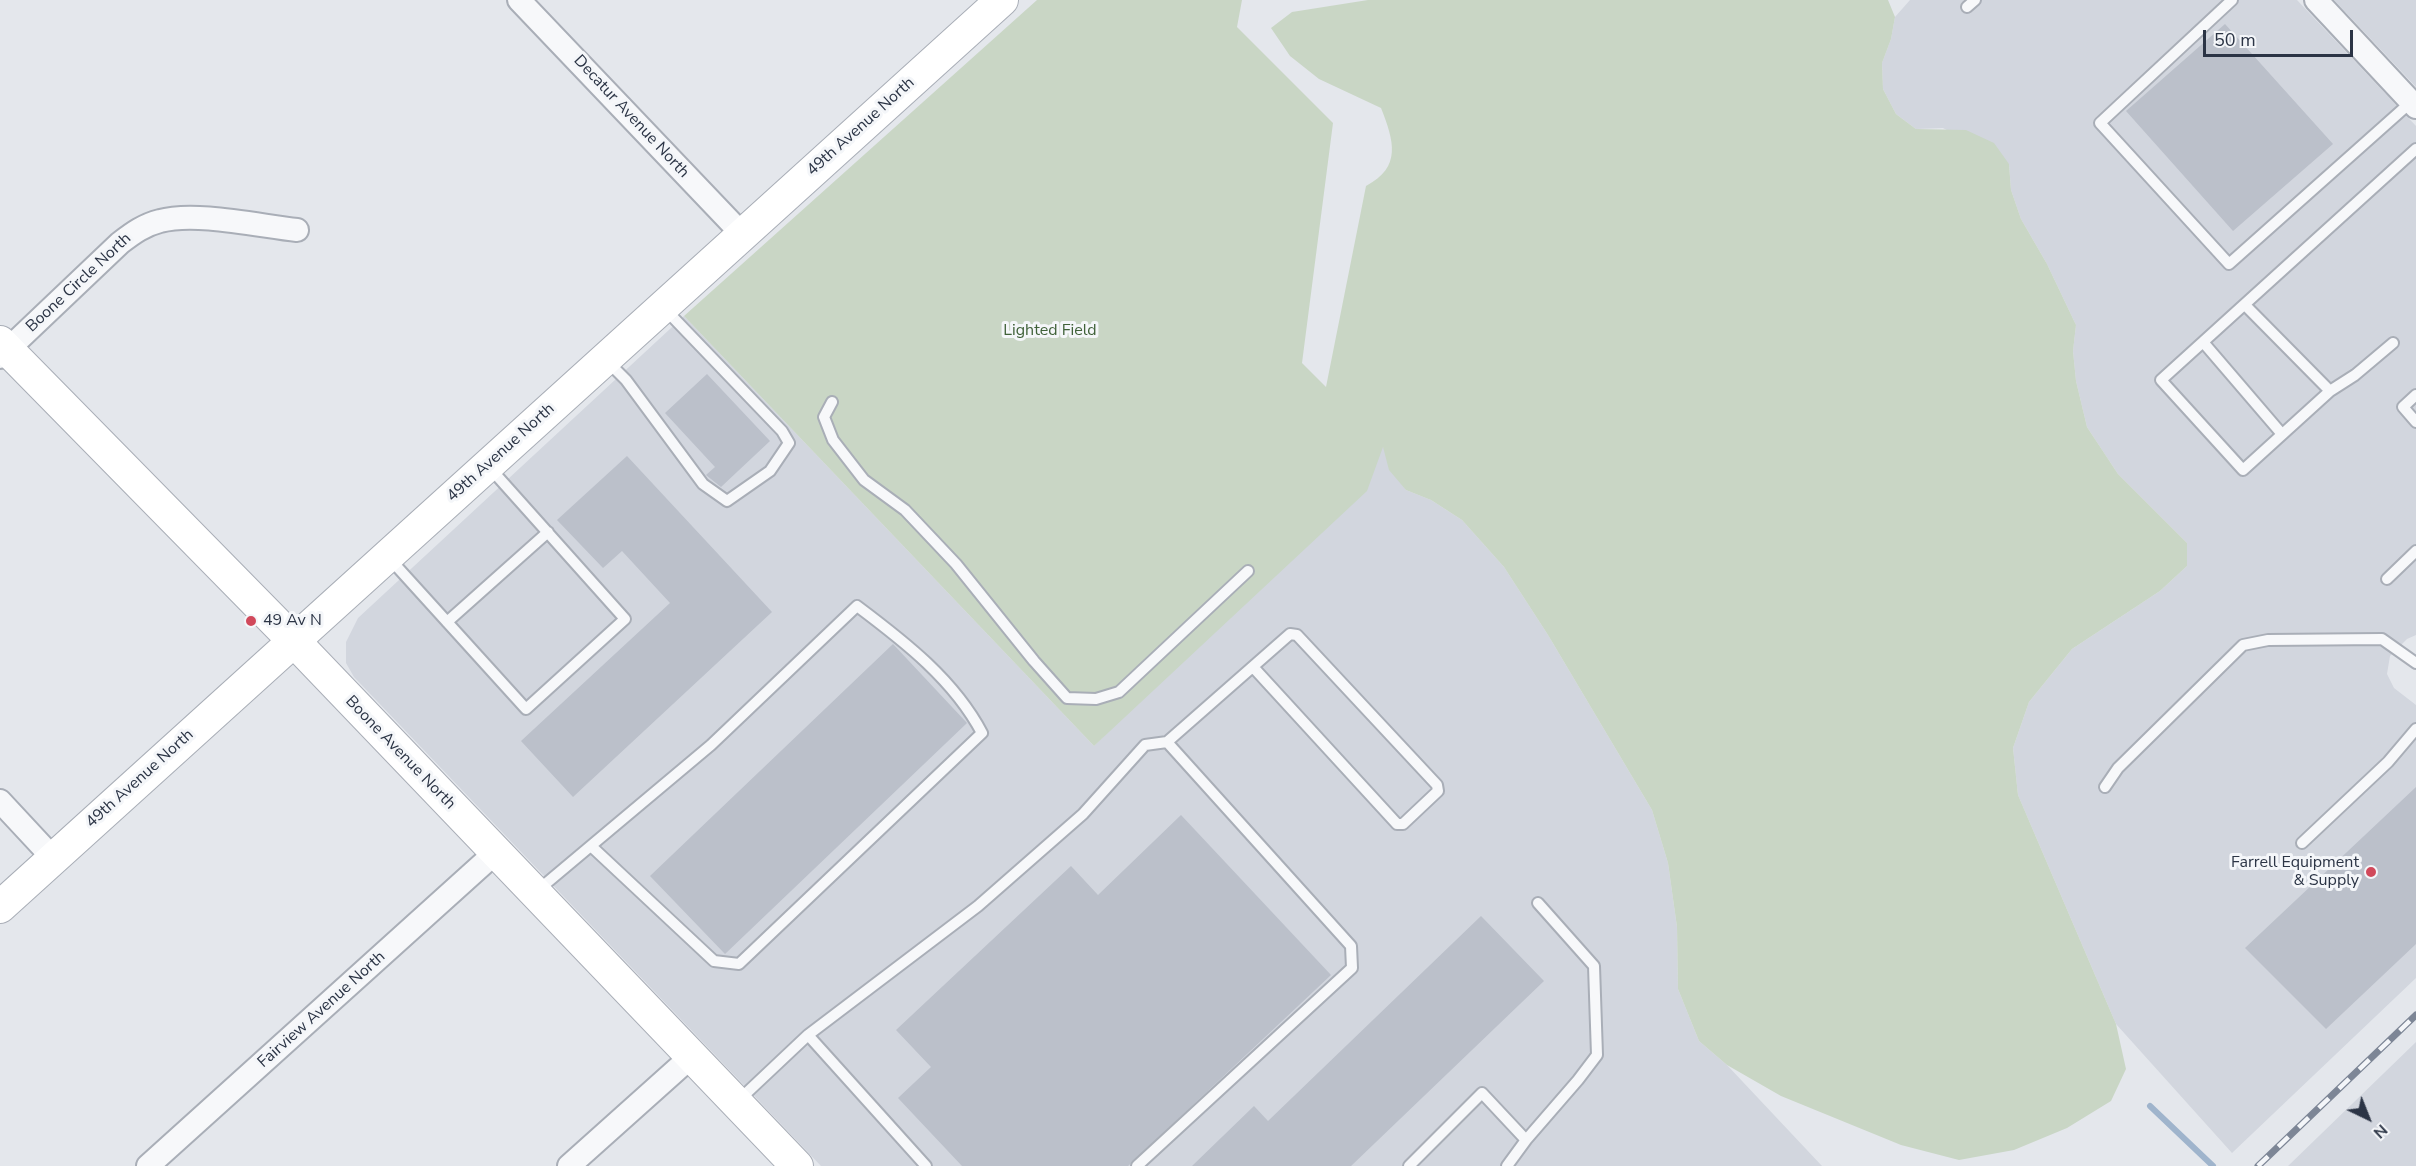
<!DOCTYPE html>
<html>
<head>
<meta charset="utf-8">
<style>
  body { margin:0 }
  #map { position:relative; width:2416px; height:1166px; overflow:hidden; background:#e4e7ec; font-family:"Nunito Sans",sans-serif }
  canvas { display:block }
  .north { position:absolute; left:2338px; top:1088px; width:60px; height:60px; -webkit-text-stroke:4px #f4f6f9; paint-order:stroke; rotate:137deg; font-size:16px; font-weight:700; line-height:24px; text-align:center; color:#2b3445 }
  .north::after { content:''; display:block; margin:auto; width:21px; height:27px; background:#2b3445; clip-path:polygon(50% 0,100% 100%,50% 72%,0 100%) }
  .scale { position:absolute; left:2203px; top:30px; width:150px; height:27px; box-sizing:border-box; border:3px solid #2b3445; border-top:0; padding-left:8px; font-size:18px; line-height:21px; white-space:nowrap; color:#2b3445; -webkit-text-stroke:4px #f4f6f9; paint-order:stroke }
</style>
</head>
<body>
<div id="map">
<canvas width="2416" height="1166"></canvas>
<div class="north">N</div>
<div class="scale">50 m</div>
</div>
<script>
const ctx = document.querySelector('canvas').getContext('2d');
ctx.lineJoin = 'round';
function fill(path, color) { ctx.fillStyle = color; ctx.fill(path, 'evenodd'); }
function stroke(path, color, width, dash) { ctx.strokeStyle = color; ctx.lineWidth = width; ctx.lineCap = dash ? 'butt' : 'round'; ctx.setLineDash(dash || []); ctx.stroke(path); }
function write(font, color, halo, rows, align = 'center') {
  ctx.font = font + ' "Nunito Sans",sans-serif'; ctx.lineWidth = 6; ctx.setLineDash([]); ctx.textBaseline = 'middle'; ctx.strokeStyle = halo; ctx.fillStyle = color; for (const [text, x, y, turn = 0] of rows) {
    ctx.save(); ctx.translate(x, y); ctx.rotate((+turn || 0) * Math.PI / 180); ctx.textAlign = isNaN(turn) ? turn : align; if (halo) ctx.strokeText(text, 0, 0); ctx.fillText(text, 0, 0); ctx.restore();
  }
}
fill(new Path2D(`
  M1910 0H2297L2416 126V635L2407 639 2390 656 2387 674 2394 688 2416 705V978L2232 1153 2116 1024 2018 795 2013 748 2029 702 2072 649 2160 591 2187 566V543L2118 474 2087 427 2076 381 2073 351 2076 325 2047 264 2021 219 2011 190 2009 164 1943 128 1916 129 1896 114 1883 89 1882 63 1891 39 1895 17Z
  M2334 0H2416V87Z
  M684 316 1094 746 1383 446 1406 490 1431 500 1462 520 1504 567 1548 635 1652 810 1668 863 1677 927 1678 989 1699 1041 1727 1065 1822 1166H821L354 677 346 663V642L358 618Z
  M2416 1042V1166H2288Z`), '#d2d6de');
fill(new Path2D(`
  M1037 0H1242L1237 27 1333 123 1302 363 1326 387 1366 186C1402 167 1394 141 1381 108L1319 79 1290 56 1271 28 1292 12 1368 0H1888L1895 17 1891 39 1882 63 1883 89 1896 114 1916 129 1966 130 1994 143 2009 164 2011 190 2021 219 2047 264 2076 325 2073 351 2076 381 2087 427 2118 474 2187 543V566L2160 591 2072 649 2029 702 2013 748 2018 795 2116 1024 2126 1069 2111 1101 2067 1128 2014 1150 1959 1160 1901 1145 1781 1096 1727 1065 1699 1041 1678 989 1677 927 1668 863 1652 810 1548 635 1504 567 1462 520 1431 500 1406 490 1389 470 1383 447 1367 491 1094 746 684 316Z`), '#c9d6c5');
stroke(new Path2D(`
  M2150 1106 2213 1166`), '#9fb4cc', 6);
fill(new Path2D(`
  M2225 24 2333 144 2233 231 2126 111Z
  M707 374 770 441 721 487 706 475 715 467 665 413Z
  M627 456 772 612 573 797 521 741 670 603 622 551 603 568 557 520Z
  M893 644 967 723 725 954 650 876Z
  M2416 787V944L2326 1029 2245 948Z
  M1181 815 1331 975 1128 1166H962L898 1098 931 1067 896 1030 1071 866 1098 895Z
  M1481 916 1544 981 1351 1166H1192L1254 1106 1268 1121Z`), '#bbc0ca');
const lane = new Path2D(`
  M2232 0 2100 123 2229 264 2411 102
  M1967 7 1975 0
  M2245 305 2330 391 2243 470 2161 380 2416 149
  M2203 342 2281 433
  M607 361 626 380 703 484 727 501 770 471 789 443 782 431 664 308
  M2330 391 2355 375 2393 343
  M2416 395 2403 407 2416 422
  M832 402 824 417 833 440 864 480 905 510 956 564 1034 661 1067 698 1096 699 1119 692 1248 571
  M390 559 526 709 625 619 490 468
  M2387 579 2416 551
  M447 622 548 532
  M1167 742 1290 634 1297 635 1437 785 1438 791 1403 824H1397L1253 667
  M2105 787 2118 768 2243 645 2268 640 2382 639 2416 663
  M2302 843 2388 762 2416 729
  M537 891 711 745 857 606C905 642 954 680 982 733L739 964 714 961 591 846
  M808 1035 978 906 1083 814 1145 745 1167 742 1351 946 1352 968 1137 1166
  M739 1100 808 1035 926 1166
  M1526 1140 1578 1080 1597 1055 1594 966 1538 903
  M1409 1166 1482 1093 1526 1140 1507 1166`);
const street = new Path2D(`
  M519 0 743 235
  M2316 0 2416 107
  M0 357 120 243C133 233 144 225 160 221 195 211 260 226 297 230
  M0 801 53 858
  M148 1166 495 853
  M569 1166 693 1055`);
const secondary = new Path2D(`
  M0 342 293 640 797 1166
  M0 907 1002 0`);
stroke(lane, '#a9aeb7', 14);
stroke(street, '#a9aeb7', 26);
stroke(secondary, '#a9aeb7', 34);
stroke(lane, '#f7f8fa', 10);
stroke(street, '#f7f8fa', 22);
stroke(secondary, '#fff', 32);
const rail = new Path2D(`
  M2258 1166 2416 1015`);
stroke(rail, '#7d8696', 7);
stroke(rail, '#f4f6f9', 4.5, [14]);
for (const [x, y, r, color] of [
  [251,621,6,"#d1495b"],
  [2371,872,6,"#d1495b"]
]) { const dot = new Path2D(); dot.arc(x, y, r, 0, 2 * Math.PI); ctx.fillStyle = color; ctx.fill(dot); stroke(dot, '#f4f6f9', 2); }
write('16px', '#2b3445', '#f4f6f9', [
  ["Decatur Avenue North",631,117,47],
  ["49th Avenue North",861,127,-42],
  ["Boone Circle North",79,283,-43],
  ["49th Avenue North",501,453,-42],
  ["Boone Avenue North",400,753,46],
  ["49th Avenue North",140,779,-42],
  ["Fairview Avenue North",322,1010,-42]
]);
write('16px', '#3f6138', '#f4f6f9', [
  ["Lighted Field",1050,331]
]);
write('16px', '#2b3445', '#f4f6f9', [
  ["49 Av N",263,621],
  ["Farrell Equipment",2359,863,"right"],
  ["& Supply",2359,881,"right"]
], 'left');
</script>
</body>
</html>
